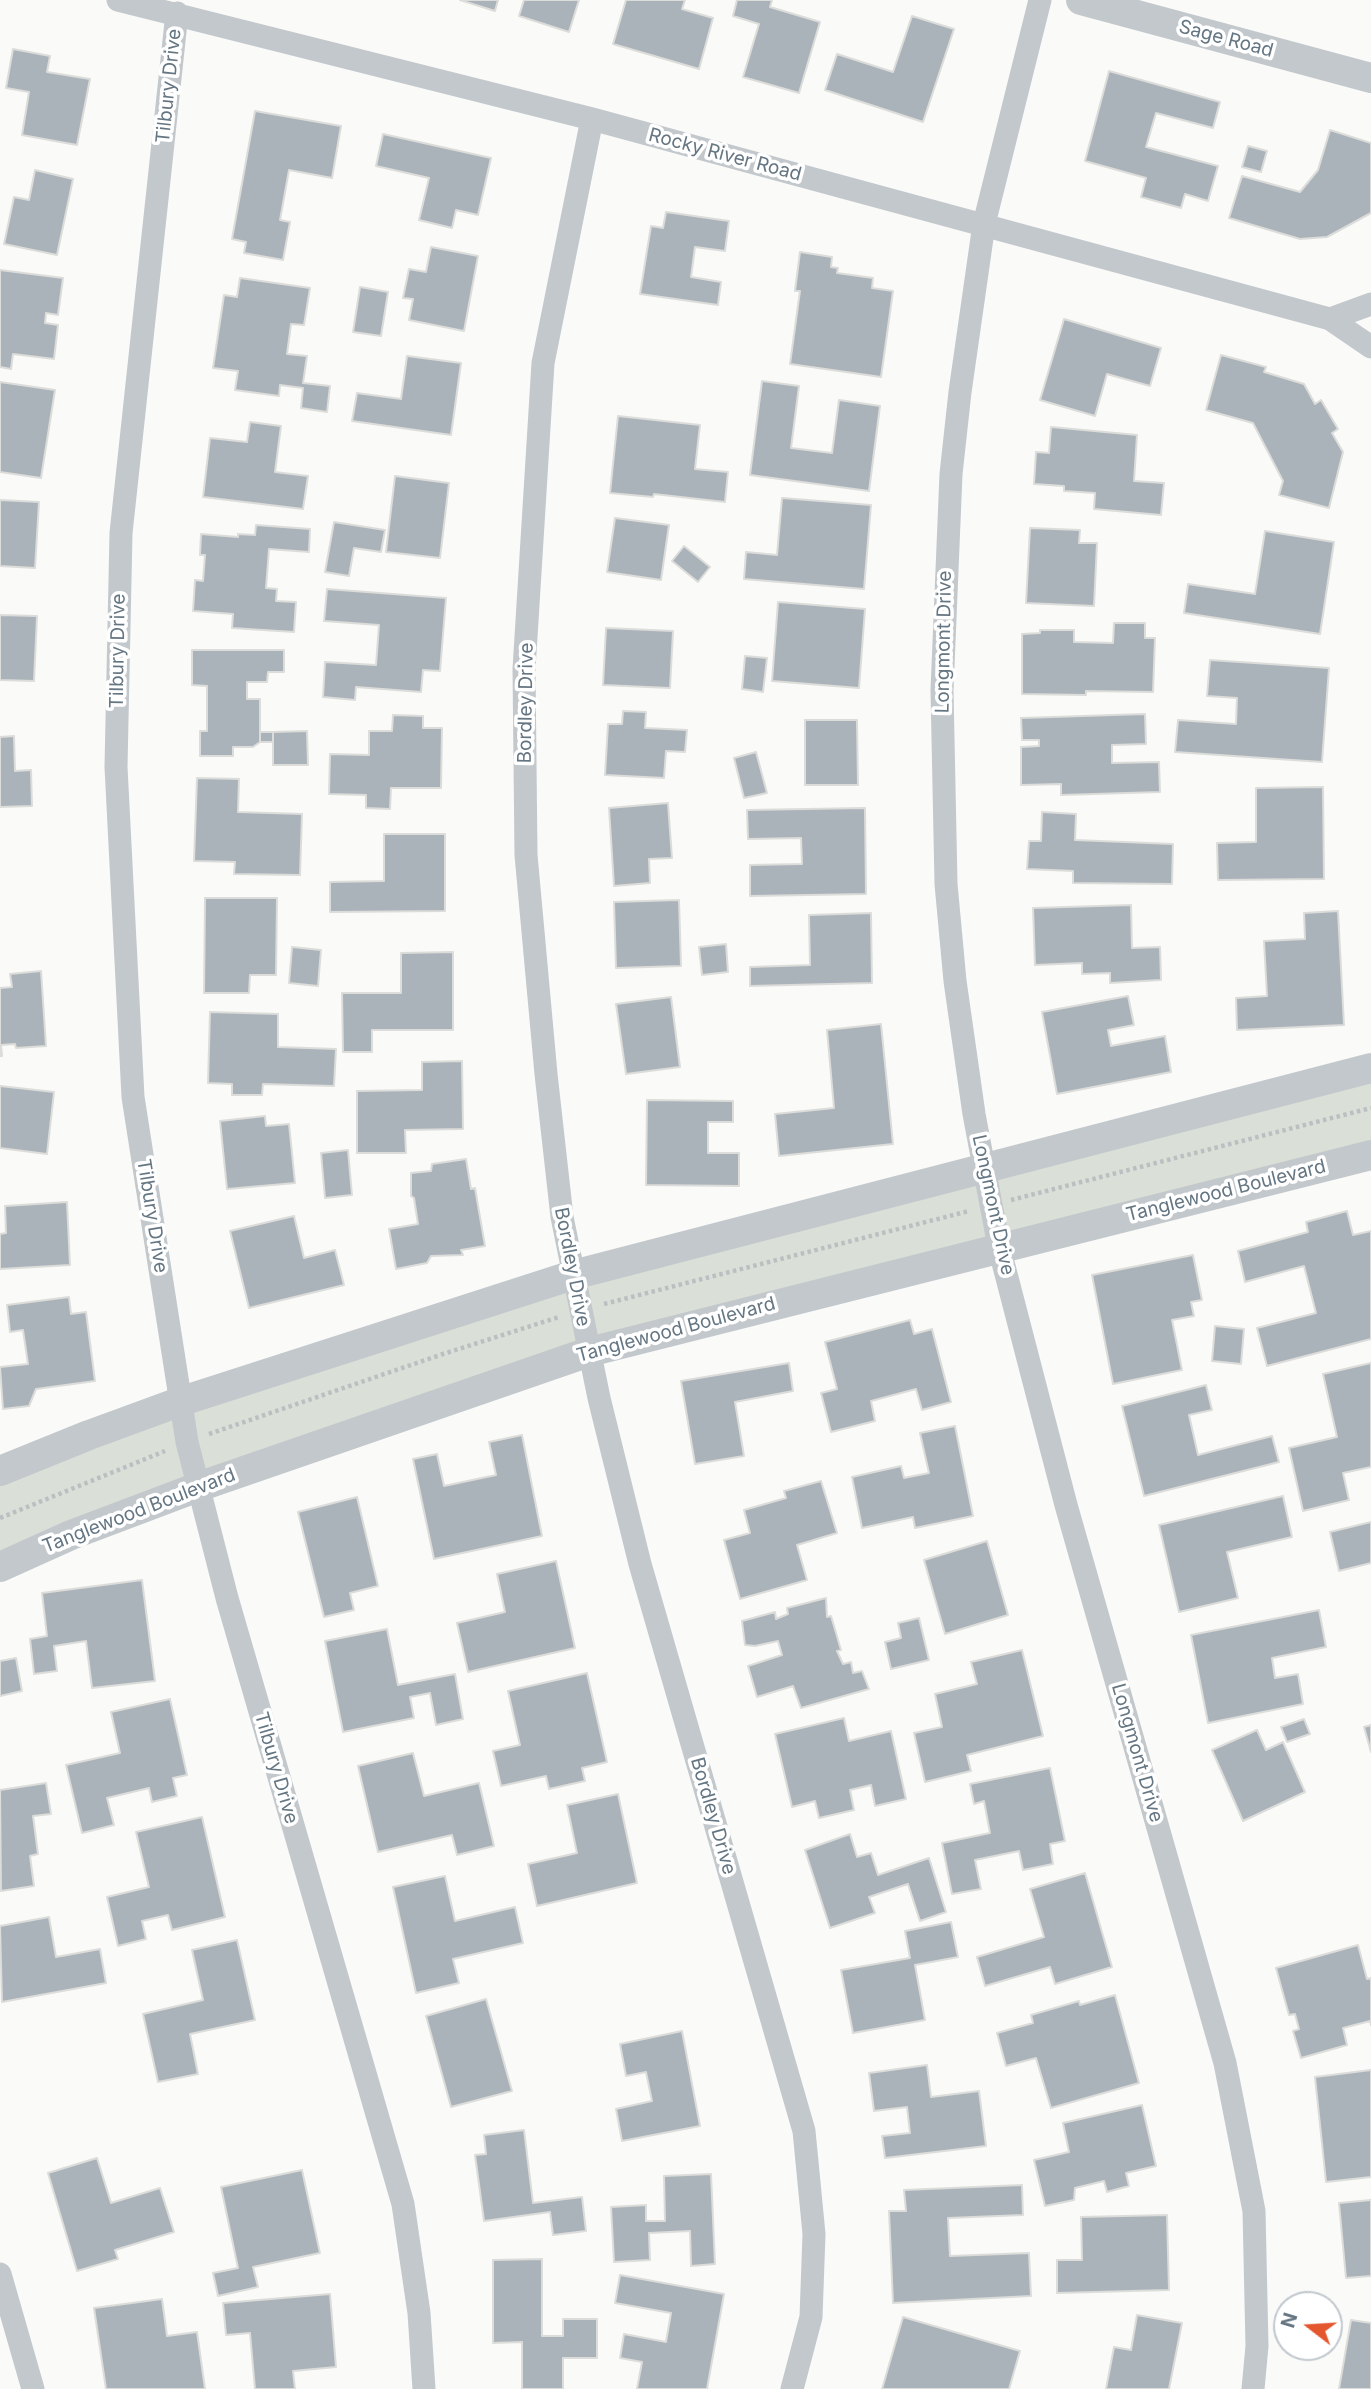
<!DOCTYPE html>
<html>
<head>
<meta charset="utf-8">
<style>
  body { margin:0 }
  #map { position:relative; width:1371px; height:2389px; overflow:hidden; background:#fafaf8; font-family:Inter,sans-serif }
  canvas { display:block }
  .north { position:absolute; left:1273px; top:2291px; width:70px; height:70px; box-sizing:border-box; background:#fff; border:2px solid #c1c8cd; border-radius:50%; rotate:287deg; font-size:19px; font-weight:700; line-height:28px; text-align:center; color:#657683 }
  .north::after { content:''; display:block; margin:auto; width:24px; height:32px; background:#e4572e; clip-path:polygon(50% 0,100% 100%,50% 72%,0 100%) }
</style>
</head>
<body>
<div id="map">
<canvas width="1371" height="2389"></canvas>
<div class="north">N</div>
</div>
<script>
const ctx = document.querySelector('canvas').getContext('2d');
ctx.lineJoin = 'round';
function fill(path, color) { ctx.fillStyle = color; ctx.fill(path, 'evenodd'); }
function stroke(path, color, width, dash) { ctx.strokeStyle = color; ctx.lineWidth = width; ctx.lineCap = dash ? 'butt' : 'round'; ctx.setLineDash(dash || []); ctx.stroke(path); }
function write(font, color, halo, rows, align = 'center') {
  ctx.font = font + ' Inter,sans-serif'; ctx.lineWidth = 7; ctx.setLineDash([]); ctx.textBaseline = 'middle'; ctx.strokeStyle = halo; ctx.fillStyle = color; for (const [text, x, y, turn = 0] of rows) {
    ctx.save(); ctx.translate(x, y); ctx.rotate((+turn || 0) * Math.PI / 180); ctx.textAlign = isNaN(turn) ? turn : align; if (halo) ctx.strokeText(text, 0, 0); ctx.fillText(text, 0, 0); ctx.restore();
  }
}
fill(new Path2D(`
  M1371 1076V1145L753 1301 0 1555V1480L71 1450 566 1285Z`), '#dadfd7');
const building = new Path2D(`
  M460 0H498L495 11Z
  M524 0H579L569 32 519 16Z
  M626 0H685L682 9 713 18 699 69 613 44Z
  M737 0H772L770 7 820 22 799 93 743 77 759 24 733 16Z
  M912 16 954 29 923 122 825 90 837 54 893 72Z
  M13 49 50 56 47 72 90 79 77 145 22 135 29 92 6 88Z
  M1109 71 1220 102 1213 128 1156 113 1146 147 1218 166 1208 201 1185 194 1181 208 1141 197 1146 178 1085 161Z
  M255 111 341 126 332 178 289 170 280 220 290 222 283 260 244 253 246 242 232 239Z
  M1330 130 1371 143V213L1327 237 1300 239 1229 218 1242 176 1300 192 1318 170Z
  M383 134 491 158 478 215 456 210 452 228 419 220 429 178 376 166Z
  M1248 146 1267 151 1261 172 1242 167Z
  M35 170 73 179 57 255 4 244 14 197 29 200Z
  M666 212 729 221 725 251 695 247 691 277 721 282 718 305 640 294 651 226 663 228Z
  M431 247 478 256 464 331 409 320 413 299 403 298 409 269 426 272Z
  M800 252 832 257 831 267 838 268 837 273 873 278 872 288 893 291 881 377 790 364 800 291H795Z
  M0 270 63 278 58 315 46 313 45 323 58 325 54 359 13 354 11 369 0 367Z
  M240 278 310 288 304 325 291 324 287 354 307 356 303 383 330 386 327 412 301 408 303 388 280 385 279 396 235 390 238 371 213 368 224 295 237 297Z
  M360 287 388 292 381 336 353 332Z
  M1064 319 1161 348 1150 386 1107 374 1095 416 1040 400Z
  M1221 355 1266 367 1264 372 1304 384 1315 404 1321 400 1338 429 1332 433 1343 452 1329 508 1279 495 1283 481 1253 423 1206 410Z
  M407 356 461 363 451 435 352 421 357 393 401 399Z
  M762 381 799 386 791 448 832 453 839 400 880 406 869 491 750 475Z
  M0 382 55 390 41 478 0 472Z
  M618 416 700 425 695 469 728 472 725 502 654 494 653 497 610 493Z
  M250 422 281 426 275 472 308 476 303 509 203 497 210 438 247 442Z
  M1051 427 1137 435 1134 481 1164 483 1161 515 1094 509 1095 493 1064 491V486L1034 484 1036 452 1049 453Z
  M395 476 449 483 440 558 386 552Z
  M782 498 871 505 864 589 744 579 746 552 777 555Z
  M0 500 39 502 35 568 0 566Z
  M615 518 669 525 661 580 607 572Z
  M334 522 385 530 381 552 354 548 349 576 325 572Z
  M256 525 310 529 309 552 269 549 266 588 277 589 276 601 296 602 294 632 232 628 233 614 193 611 195 580 203 581 205 555H200L201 534 238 537V534L255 535Z
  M1030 528 1080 530 1079 543H1097L1094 606 1026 603Z
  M1265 531 1334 542 1320 634 1184 613 1188 584 1255 594Z
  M684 546 710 567 698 582 672 561Z
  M327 589 446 598 440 671 423 670 421 692 356 687 355 700 323 697 325 662 376 665 379 625 324 621Z
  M778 602 865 609 859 688 772 681Z
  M0 615 37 616 34 681 0 680Z
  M1114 623H1145V638H1155L1153 692 1086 691V695L1022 694V634L1040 633V630H1074V642L1113 643Z
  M606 628 673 631 670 688 603 685Z
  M192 650H284V672H268L267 682H247V699H260V742L253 747H233V756H200V731H207V686L192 685Z
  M745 656 767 658 763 692 742 689Z
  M1210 660 1329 668 1322 762 1175 752 1178 720 1236 724 1237 698 1207 696Z
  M623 711 646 712 645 728 687 730 685 752 666 751 664 778 605 775 608 724H622Z
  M1145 714 1146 744 1112 745V763L1159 762 1160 792 1061 795V784L1021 785V747L1039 746V740H1022L1021 718Z
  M393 715 423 716V728H442L441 788H391L390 809 366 808V795L329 794 330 754 369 755V731H392Z
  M805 720H857L858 785H805Z
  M307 731 308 765H273V732Z
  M260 732H273V742H260Z
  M14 736 15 771 31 770 32 806 0 807V737Z
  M756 752 767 793 744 798 734 758Z
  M197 778 239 779 238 812 302 814 300 875 234 874 235 862 194 861Z
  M1323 787 1324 879 1218 880 1217 843 1256 842V788Z
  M668 803 672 858 649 859 650 883 614 886 609 808Z
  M865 808 866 894 750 896V865L802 864 801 838 748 839 747 810Z
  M1042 812 1076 814 1075 840 1173 844 1172 884 1073 883V871L1027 869 1029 841H1041Z
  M384 834H445V911L330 912V882L384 881Z
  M205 898H277L276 975H250L249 993H204Z
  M679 900 681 966 616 968 614 902Z
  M1131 905 1132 948 1160 947 1161 980 1110 983V973L1082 974V963L1035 965 1033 908Z
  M1338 911 1344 1025 1237 1030 1236 998 1267 996 1264 941 1305 939 1304 913Z
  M871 913 872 983 750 986V967L810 965 809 915Z
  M726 944 728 972 702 975 699 947Z
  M292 947 321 950 318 986 289 983Z
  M453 952V1030H372V1052H343L342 993H401V953Z
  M41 971 46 1046 16 1048 15 1044 1 1045 2 1056H0V988L12 987 10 974Z
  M1128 996 1134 1025 1108 1030 1111 1046 1165 1036 1171 1072 1057 1094 1042 1012Z
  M671 997 680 1067 626 1074 616 1004Z
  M210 1012 278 1014V1047L336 1049 334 1086 263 1084 262 1095H232V1084L208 1083Z
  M881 1024 893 1144 779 1156 775 1114 834 1108 827 1030Z
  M462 1061 463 1129 405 1130 406 1153H357V1091L422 1090V1062Z
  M0 1086 54 1092 47 1154 0 1148Z
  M647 1100 733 1101V1122H708V1153H739V1186L646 1185Z
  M265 1116 266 1126 289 1124 295 1183 227 1189 220 1121Z
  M348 1150 352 1195 325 1198 321 1153Z
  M466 1159 471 1189 475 1188 485 1246 461 1250 463 1255 431 1256 427 1263 396 1269 389 1229 418 1224 414 1198 411 1196V1173L431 1171 432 1164Z
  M67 1202 70 1265 0 1269V1234L6 1233 5 1206Z
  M1347 1211 1353 1235 1371 1231V1339L1267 1366 1257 1328 1316 1313 1304 1266 1245 1282 1238 1251 1308 1232 1306 1222Z
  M294 1216 304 1258 335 1250 344 1285 249 1308 230 1231Z
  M1193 1255 1202 1300 1191 1302 1194 1316 1172 1320 1182 1370 1113 1384 1092 1275Z
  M69 1297 71 1314 86 1312 95 1381 36 1389 29 1406 3 1409 0 1367 28 1364 23 1330 10 1332 7 1305Z
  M910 1320 914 1334 932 1329 951 1402 922 1410 916 1389 871 1401 875 1421 831 1432 821 1393 837 1389 825 1342Z
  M1215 1326 1244 1329 1241 1364 1212 1361Z
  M789 1363 793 1391 735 1402 744 1456 695 1464 681 1381Z
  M1371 1363V1467L1343 1473 1349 1500 1303 1511 1289 1448 1337 1437 1323 1374Z
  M1206 1385 1212 1410 1189 1415 1198 1455 1272 1436 1279 1462 1144 1496 1122 1406Z
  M955 1426 973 1516 915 1528 913 1517 862 1528 852 1477 901 1466 904 1478 929 1473 920 1433Z
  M522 1435 542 1536 434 1559 413 1459 437 1454 444 1486 496 1475 489 1442Z
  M821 1481 837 1533 797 1545 807 1580 740 1599 724 1540 750 1533 744 1510 786 1498 784 1491Z
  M1283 1496 1292 1537 1227 1552 1238 1598 1179 1612 1159 1525Z
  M357 1497 378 1586 350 1593 354 1610 324 1617 298 1512Z
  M1371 1522V1563L1339 1571 1330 1532Z
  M987 1541 1008 1615 945 1634 924 1560Z
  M556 1561 575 1648 468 1672 457 1623 505 1612 497 1574Z
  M142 1580 155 1681 92 1688 86 1641 54 1646 57 1671 34 1674 30 1639 47 1636 42 1593Z
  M826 1598 827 1617 831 1616 841 1650 837 1651 843 1664 851 1662 853 1673 862 1671 869 1689 801 1708 793 1686 757 1697 748 1666 782 1655 778 1641 755 1646 745 1645 742 1621 775 1612 776 1619 788 1614 787 1608Z
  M1319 1610 1326 1647 1272 1658 1275 1678 1298 1674 1303 1704 1208 1723 1191 1635Z
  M919 1618 929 1660 891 1669 885 1642 901 1638 898 1623Z
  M387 1629 398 1685 455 1674 463 1719 436 1725 430 1693 410 1697 414 1718 343 1732 325 1641Z
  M1022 1650 1043 1736 967 1755 971 1771 925 1782 914 1733 942 1727 935 1694 977 1684 971 1662Z
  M16 1658 22 1691 0 1696V1661Z
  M587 1673 607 1762 582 1768 585 1781 549 1789 546 1776 501 1786 493 1751 520 1745 508 1691Z
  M170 1699 187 1775 173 1778 177 1796 152 1802 149 1788 107 1798 114 1825 82 1833 66 1765 120 1753 111 1712Z
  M844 1718 849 1741 891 1731 906 1799 875 1806 871 1785 850 1790 854 1810 819 1818 815 1801 792 1807 775 1734Z
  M1304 1719 1310 1734 1287 1742 1281 1727Z
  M1371 1725V1752L1364 1727Z
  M1257 1730 1266 1750 1283 1742 1305 1792 1243 1821 1212 1750Z
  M413 1753 424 1796 479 1783 494 1846 457 1855 452 1835 378 1852 358 1766Z
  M1050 1768 1065 1841 1050 1844 1053 1864 1023 1870 1019 1851 975 1860 981 1889 952 1894 942 1843 990 1833 984 1801 974 1804 970 1784Z
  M46 1783 51 1814 33 1816 38 1854 30 1856 34 1886 1 1891 0 1790Z
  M618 1794 637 1883 537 1906 528 1864 577 1853 567 1805Z
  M202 1817 225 1917 172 1930 168 1915 142 1921 146 1939 118 1946 107 1897 149 1887 136 1832Z
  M850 1834 857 1857 871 1853 878 1875 929 1858 946 1912 920 1921 908 1884 869 1897 875 1913 830 1928 805 1850Z
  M1085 1873 1112 1967 1055 1984 1050 1967 985 1986 977 1957 1044 1937 1030 1889Z
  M445 1876 455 1921 515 1907 523 1943 453 1959 459 1983 416 1993 393 1887Z
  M49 1917 56 1957 100 1949 106 1983 2 2002 0 1926Z
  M951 1922 958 1957 915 1965 925 2020 853 2033 841 1970 910 1958 905 1931Z
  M237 1940 255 2020 190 2034 198 2074 158 2082 143 2014 203 2000 192 1950Z
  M1358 1945 1367 1979 1371 1978V2025L1370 2021 1343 2028 1347 2045 1301 2058 1293 2031 1299 2029 1295 2014 1289 2015 1276 1968Z
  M1115 1995 1139 2083 1051 2108 1036 2058 1006 2066 997 2033 1033 2023 1031 2015 1079 2001 1080 2005Z
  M486 1999 512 2091 451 2107 426 2016Z
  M682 2031 700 2126 622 2141 616 2109 652 2101 646 2072 626 2076 620 2044Z
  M927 2065 931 2097 979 2091 986 2146 885 2158 882 2136 910 2133 907 2107 874 2111 869 2073Z
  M1371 2070V2177L1326 2182 1315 2077Z
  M1142 2105 1156 2166 1126 2173 1129 2186 1107 2192 1104 2181 1075 2188 1074 2200 1045 2206 1034 2160 1069 2152 1063 2123Z
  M524 2130 533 2203 582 2197 586 2231 553 2235 550 2212 484 2221 475 2155 486 2154 484 2135Z
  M97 2158 111 2203 160 2188 174 2232 115 2250 118 2259 77 2271 48 2173Z
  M302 2170 320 2253 253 2267 258 2287 218 2296 213 2273 238 2268 221 2187Z
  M711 2174 715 2264 691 2266 690 2231 649 2233 650 2260 614 2262 611 2207 646 2205V2221H665L664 2176Z
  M1022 2185 1023 2215 948 2218 950 2256 1029 2253 1031 2296 893 2303 889 2211H906L904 2190Z
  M1371 2200V2276L1346 2278 1339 2203Z
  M1167 2215 1169 2290 1057 2293V2260H1082L1081 2217Z
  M542 2259V2336H563V2319H597V2358H563V2389H522V2342L493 2343V2260Z
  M620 2275 724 2294 707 2389H637L642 2362 620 2358 624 2334 666 2342 671 2313 615 2303Z
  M330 2294 336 2367 293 2371 295 2389H255L250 2333 226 2335 223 2303Z
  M162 2299 167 2336 197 2332 205 2389H106L94 2308Z
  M1137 2315 1182 2323 1169 2389H1106L1114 2347 1131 2350Z
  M903 2317 1020 2351 1009 2389H882Z
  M1351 2320 1371 2323V2389H1339Z`);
fill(building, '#aab3b9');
stroke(building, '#dcdcda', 2);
stroke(new Path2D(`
  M1011 1200 1371 1108
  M604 1304 969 1211
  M209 1434 443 1354 559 1317
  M0 1518 165 1451`), '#bbbfc2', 4.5, [3.5, 3.5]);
stroke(new Path2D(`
  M118 0 592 119 1330 319 1371 347
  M1040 0 984 224 960 392 951 474 942 690 946 884 955 981 974 1114 999 1247 1066 1505 1225 2063 1254 2211 1257 2346 1253 2389
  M177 13 121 533 116 767 133 1097 187 1442 227 1598 403 2204 419 2313 424 2389
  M592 119 543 363 524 669 526 855 546 1074 562 1217 599 1398 640 1564 804 2131 814 2234 811 2317 792 2389
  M1330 319 1371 304
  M0 2274 33 2389`), '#c3c8cc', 23);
stroke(new Path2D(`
  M1081 0 1371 78
  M0 1471 89 1435 179 1402 573 1275 1371 1068
  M0 1567 71 1535 198 1487 589 1352 1371 1155`), '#c3c8cc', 30);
write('19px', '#657683', '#fff', [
  ["Sage Road",1226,39,15],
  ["Tilbury Drive",169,86,-84],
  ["Rocky River Road",725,155,15],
  ["Longmont Drive",944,642,-89],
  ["Tilbury Drive",118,651,-89],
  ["Bordley Drive",526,703,-89],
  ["Tanglewood Boulevard",1226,1191,-14],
  ["Longmont Drive",993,1205,78],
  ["Tilbury Drive",152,1216,81],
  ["Bordley Drive",572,1267,79],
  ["Tanglewood Boulevard",676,1330,-15],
  ["Tanglewood Boulevard",139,1511,-21],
  ["Longmont Drive",1137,1753,74],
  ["Tilbury Drive",276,1768,74],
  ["Bordley Drive",713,1816,74]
]);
</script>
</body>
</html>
